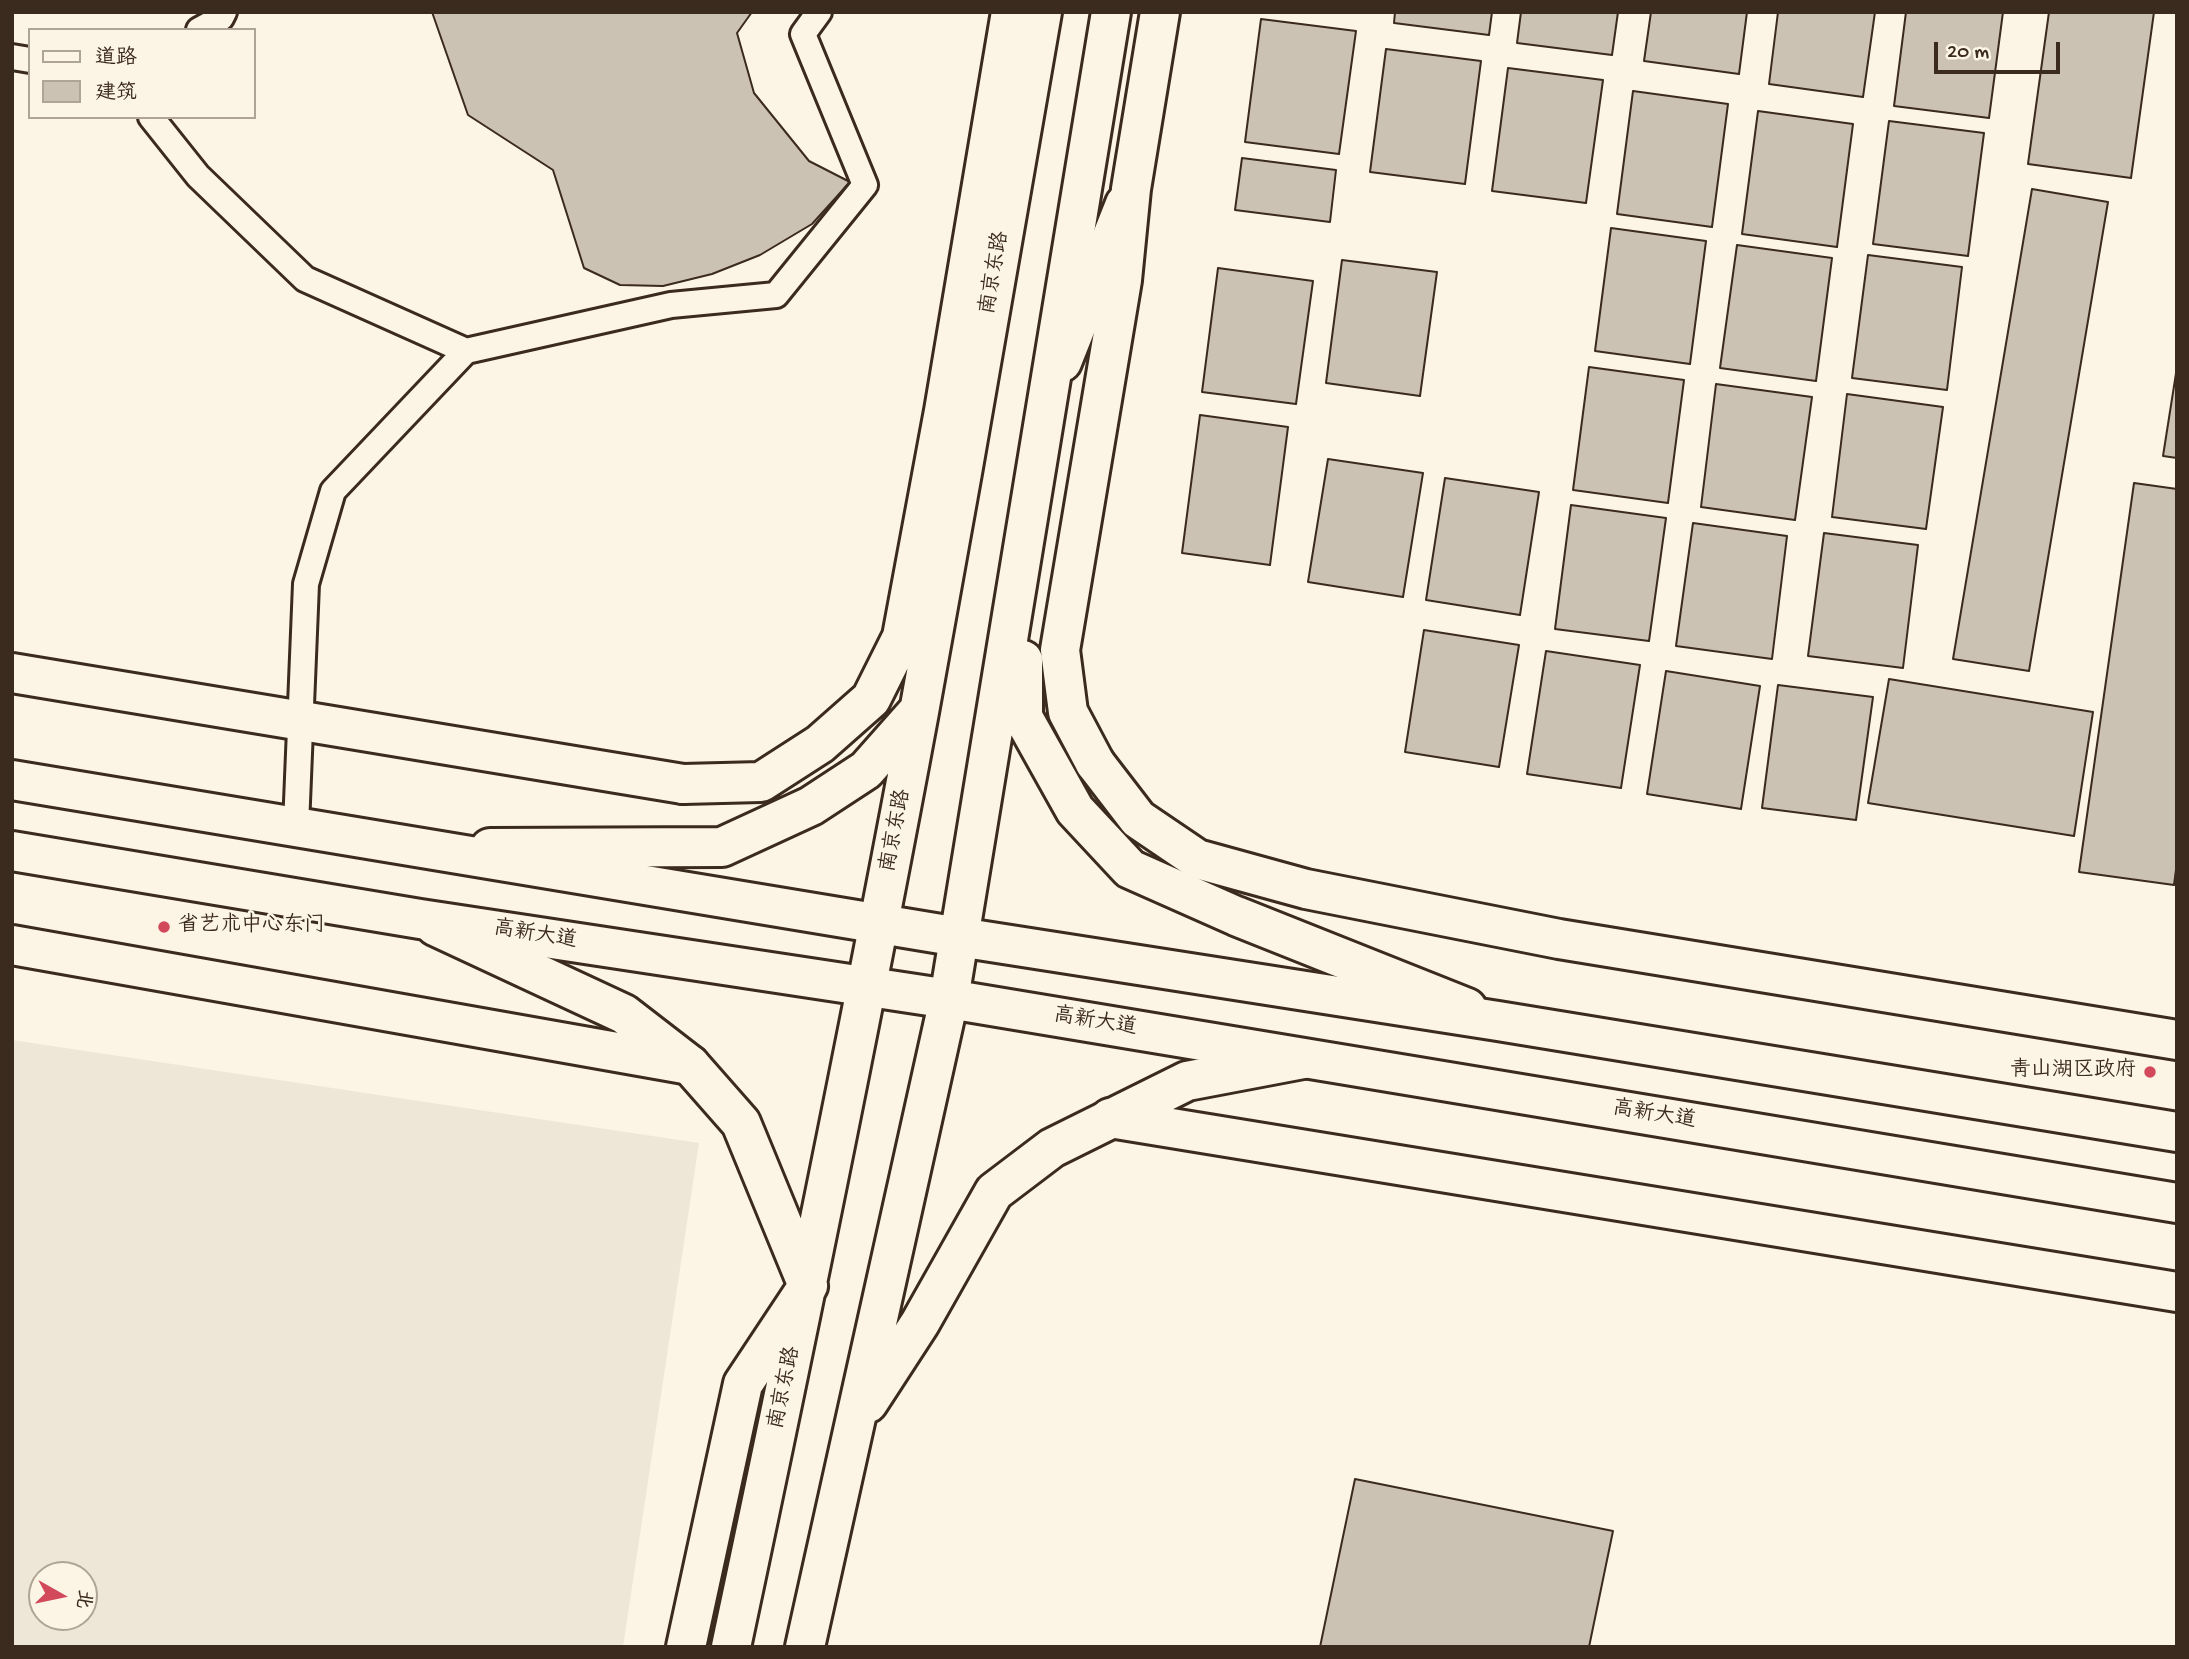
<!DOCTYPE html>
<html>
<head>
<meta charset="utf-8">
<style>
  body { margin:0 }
  #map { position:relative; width:2189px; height:1659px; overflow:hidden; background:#fcf5e5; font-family:"Gochi Hand","LXGW WenKai TC",sans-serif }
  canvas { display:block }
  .frame { position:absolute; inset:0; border:14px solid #3b2a1e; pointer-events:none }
  .legend { position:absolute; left:28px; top:28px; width:228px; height:91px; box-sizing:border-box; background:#fcf5e5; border:2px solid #afa495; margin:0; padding:9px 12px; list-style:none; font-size:21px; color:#3b2a1e }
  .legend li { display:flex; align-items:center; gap:14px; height:35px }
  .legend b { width:35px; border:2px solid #afa495 }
  .north { position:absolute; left:28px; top:1561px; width:70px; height:70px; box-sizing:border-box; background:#fcf5e5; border:2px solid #afa495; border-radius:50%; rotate:99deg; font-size:19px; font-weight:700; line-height:28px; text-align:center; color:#3b2a1e }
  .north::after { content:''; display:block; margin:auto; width:24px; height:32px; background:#d1495b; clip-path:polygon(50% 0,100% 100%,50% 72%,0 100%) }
  .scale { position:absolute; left:1934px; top:42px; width:126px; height:32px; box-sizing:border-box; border:4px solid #3b2a1e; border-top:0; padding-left:9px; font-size:21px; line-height:24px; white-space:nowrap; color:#3b2a1e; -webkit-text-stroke:5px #fcf5e5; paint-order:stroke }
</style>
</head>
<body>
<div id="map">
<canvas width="2189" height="1659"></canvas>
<div class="frame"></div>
<ul class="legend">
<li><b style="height:9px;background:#fcf5e5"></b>道路</li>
<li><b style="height:19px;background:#ccc2b3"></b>建筑</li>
</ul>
<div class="north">北</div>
<div class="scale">20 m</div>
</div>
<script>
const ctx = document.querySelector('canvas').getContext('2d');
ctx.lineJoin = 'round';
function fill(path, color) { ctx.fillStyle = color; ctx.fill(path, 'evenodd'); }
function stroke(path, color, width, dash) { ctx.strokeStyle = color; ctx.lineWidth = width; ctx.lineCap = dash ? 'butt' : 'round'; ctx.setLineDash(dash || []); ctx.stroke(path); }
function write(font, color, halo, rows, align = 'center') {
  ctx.font = font + ' "Gochi Hand","LXGW WenKai TC",sans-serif'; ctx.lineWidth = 5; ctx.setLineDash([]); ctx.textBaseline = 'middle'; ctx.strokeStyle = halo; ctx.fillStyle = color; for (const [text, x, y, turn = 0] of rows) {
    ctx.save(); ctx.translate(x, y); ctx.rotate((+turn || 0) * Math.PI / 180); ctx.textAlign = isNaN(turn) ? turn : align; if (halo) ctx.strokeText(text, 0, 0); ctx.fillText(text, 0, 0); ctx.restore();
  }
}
fill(new Path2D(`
  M12 1040 699 1143 623 1647H12ZM42 1575H84V1617H42Z`), '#eee6d6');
const building = new Path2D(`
  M432 12H752L737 33 754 93 809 161 850 182 812 224 760 255 712 274 663 286 620 285 584 268 553 170 468 115Z
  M1395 12H1492L1489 35 1394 23Z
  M1521 12H1618L1612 55 1517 43Z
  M1651 12H1747L1739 74 1644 61Z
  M1778 12H1875L1863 97 1769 84Z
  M1906 12H2003L1989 118 1894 106Z
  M2049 12H2154L2131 178 2028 164Z
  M1261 19 1356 31 1339 154 1245 142Z
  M1386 49 1481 61 1465 184 1370 172Z
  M1508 68 1603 80 1586 203 1492 191Z
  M1633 91 1728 104 1712 227 1617 214Z
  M1758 111 1853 124 1837 247 1742 234Z
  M1889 121 1984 133 1968 256 1873 244Z
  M1242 158 1336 170 1330 222 1235 210Z
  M2032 189 2108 202 2029 671 1953 659Z
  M1611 228 1706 241 1690 364 1595 351Z
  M1737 245 1832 258 1816 381 1720 368Z
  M1868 255 1962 267 1947 390 1852 378Z
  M1342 260 1437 272 1420 396 1326 383Z
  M1218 268 1313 281 1296 404 1202 392Z
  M1589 367 1684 380 1668 503 1573 490Z
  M2177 367V458L2163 456Z
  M1716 384 1812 397 1795 520 1701 507Z
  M1847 394 1943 407 1926 529 1832 517Z
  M1200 415 1288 427 1270 565 1182 553Z
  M1328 459 1423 473 1403 597 1308 582Z
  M1445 478 1539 492 1520 615 1426 600Z
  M2134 483 2177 489V862L2174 885 2079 872Z
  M1571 505 1666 518 1649 641 1555 629Z
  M1693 523 1787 536 1772 659 1676 646Z
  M1824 533 1918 545 1903 668 1808 656Z
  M1424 630 1519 645 1499 767 1405 752Z
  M1546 651 1640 665 1621 788 1527 774Z
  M1666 671 1760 686 1741 809 1647 794Z
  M1889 679 2093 712 2074 836 1868 803Z
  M1778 685 1873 697 1856 820 1762 808Z
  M1355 1479 1613 1531 1589 1647H1320Z`);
fill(building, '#ccc2b3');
stroke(building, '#3b2a1e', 2);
const lane = new Path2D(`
  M199 30 221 18 224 12
  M12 57 30 60
  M151 117 198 176 305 279 466 351 333 491 306 584 296 826
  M466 351 671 305 776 295 865 185 803 34 819 12`);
const street = new Path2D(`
  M1062 362 1125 204`);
const secondary = new Path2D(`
  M1023 660V717L1075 810 1130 869 1236 916 1467 1008
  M1095 763 1068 712 1060 650 1122 280 1131 189 1160 12
  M683 784 761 782 820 744 871 699 902 637 944 411 1011 12
  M490 848 722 847 811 806 866 770 919 710
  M435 926 624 1014 690 1065 741 1123 808 1286 743 1384 686 1647
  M868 1403 920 1323 994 1192 1052 1148 1187 1081 1303 1059
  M731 1647C797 1336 861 1025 919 712 962 479 1001 246 1042 12
  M805 1647 949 999 1111 12`);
const primary = new Path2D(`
  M12 673 683 784
  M1095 763 1138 819 1197 859 1306 889 1559 939 2177 1040
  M12 945 690 1065
  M1110 1118 2177 1292`);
const highway = new Path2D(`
  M12 780 959 937 1498 1021 2177 1132
  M12 851 420 919 949 999 2177 1203`);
stroke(lane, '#3b2a1e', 30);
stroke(street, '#3b2a1e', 44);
stroke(secondary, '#3b2a1e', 44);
stroke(primary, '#3b2a1e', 44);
stroke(highway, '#3b2a1e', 44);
stroke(lane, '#fcf5e5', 24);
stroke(street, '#fcf5e5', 38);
stroke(secondary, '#fcf5e5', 38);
stroke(primary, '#fcf5e5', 38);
stroke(highway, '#fcf5e5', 38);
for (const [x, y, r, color] of [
  [164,927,7,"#d1495b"],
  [2150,1072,7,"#d1495b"]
]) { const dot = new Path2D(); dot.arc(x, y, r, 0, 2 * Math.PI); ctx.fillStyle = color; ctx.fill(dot); stroke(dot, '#fcf5e5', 2.5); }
write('21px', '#3b2a1e', '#fcf5e5', [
  ["南京东路",996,273,-80],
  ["南京东路",897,831,-79],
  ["高新大道",535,936,9],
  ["高新大道",1095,1023,9],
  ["高新大道",1654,1116,9],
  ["南京东路",786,1388,-78]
]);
write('21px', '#3b2a1e', '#fcf5e5', [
  ["省艺术中心东门",178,927],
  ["青山湖区政府",2136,1072,"right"]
], 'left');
</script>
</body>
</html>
